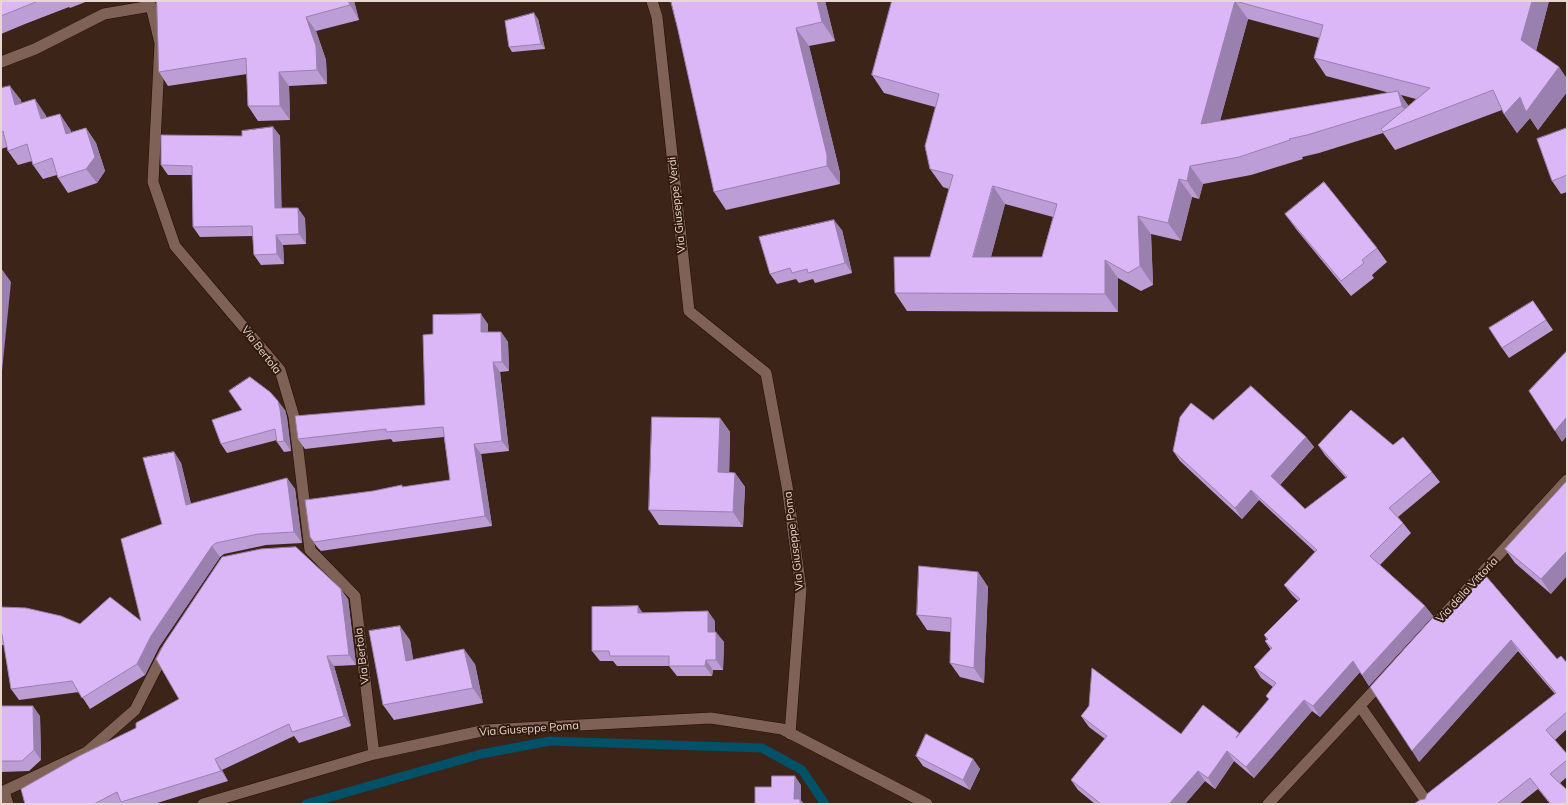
<!DOCTYPE html>
<html>
<head>
<meta charset="utf-8">
<style>
  body { margin:0 }
  #map { position:relative; width:1568px; height:805px; overflow:hidden; background:#3d2419; font-family:Mulish,sans-serif }
  canvas { display:block }
  .frame { position:absolute; inset:0; border:2px solid #e9d8d1; pointer-events:none }
</style>
</head>
<body>
<div id="map">
<canvas width="1568" height="805"></canvas>
<div class="frame"></div>
</div>
<script>
const ctx = document.querySelector('canvas').getContext('2d');
ctx.lineJoin = 'round';
function stroke(path, color, width, dash) { ctx.strokeStyle = color; ctx.lineWidth = width; ctx.lineCap = dash ? 'butt' : 'round'; ctx.setLineDash(dash || []); ctx.stroke(path); }
function fill(path, color) { ctx.fillStyle = color; ctx.fill(path, 'evenodd'); }
function write(font, color, halo, rows, align = 'center') {
  ctx.font = font + ' Mulish,sans-serif'; ctx.lineWidth = 4; ctx.setLineDash([]); ctx.textBaseline = 'middle'; ctx.strokeStyle = halo; ctx.fillStyle = color; for (const [text, x, y, turn = 0] of rows) {
    ctx.save(); ctx.translate(x, y); ctx.rotate((+turn || 0) * Math.PI / 180); ctx.textAlign = isNaN(turn) ? turn : align; if (halo) ctx.strokeText(text, 0, 0); ctx.fillText(text, 0, 0); ctx.restore();
  }
}
stroke(new Path2D(`
  M306 804 481 754 550 741 762 748 802 770 825 804`), '#015169', 9);
const minor = new Path2D(`
  M652 1 657 17 689 311 766 373 787 486 801 589 790 734
  M151 6 160 43 153 182 175 246 280 370 294 417 310 550 355 596 374 754
  M1 62 35 49 104 14 151 6
  M1360 706 1428 804
  M8 804 4 791 87 752 135 710 165 651
  M203 804 374 754 486 730 711 718 782 729 927 804`);
const tertiary = new Path2D(`
  M1430 630 1567 480
  M1268 804 1383 681`);
stroke(minor, '#230c03', 12);
stroke(tertiary, '#230c03', 12);
stroke(minor, '#7f6255', 11);
stroke(tertiary, '#7f6255', 11);
fill(new Path2D(`
  M1 1H88L70 8 69 7 25 24 1 34Z
  M157 1H354L359 20 316 31 326 60 327 84 289 86 290 120 258 121 248 106 247 74 168 86 159 72Z
  M825 1 835 41 809 46 840 173V184L726 210 714 192 678 30Z
  M892 1H1549L1536 51 1559 67 1567 79V92L1538 130 1530 118 1517 133 1504 114 1502 110 1395 150 1383 133 1319 153 1302 157 1303 159 1251 175 1203 184 1199 199 1192 197 1181 241 1151 234 1153 285 1141 291 1118 278V312L907 311 895 293 930 257 949 189 943 187 930 169 935 107 884 93 872 75ZM1248 19 1319 38 1314 58 1326 76 1390 93 1220 121ZM1401 95 1416 99 1408 106ZM1005 204 1053 217 1042 257H991Z
  M538 19 545 49 512 52 509 47Z
  M1 88 21 100V103L45 114 47 118 70 129 71 132 86 128 96 143 105 171 97 183 68 193 58 178 57 175 43 179 33 165 32 161 18 165 8 151 7 147 1 149Z
  M273 127 280 136 281 208 305 218 306 244 283 245 284 264 261 265 254 255 253 236 200 237 193 227 192 175H168L161 165 242 136Z
  M1567 128V192L1561 194 1552 181Z
  M1285 214 1377 248 1387 262 1372 275 1374 278 1351 296 1296 229Z
  M842 230 852 273 815 283 813 279 799 283 796 279 777 284 770 274Z
  M1533 301 1553 330 1509 358 1502 348Z
  M488 324V332H501L508 342 509 371 500 372 509 451 481 454 492 526 321 551 317 547 310 537 403 487 450 480 444 437 393 442 391 439 305 449 298 439 425 405 433 334Z
  M285 410 287 418 291 451 284 452 277 442V440L227 453 221 444Z
  M720 418 730 432 729 472 735 473 745 487 743 527 659 525 649 510Z
  M1213 420 1306 437 1314 447 1280 485 1305 509 1346 478 1325 455 1318 445H1393L1432 472 1440 482 1398 517 1403 523 1411 533 1380 565 1425 606 1433 616 1369 686 1360 672 1320 717 1312 711 1254 778 1234 761 1215 789 1205 781 1185 804H1095L1078 790 1071 780 1105 739 1089 727 1081 716 1181 734 1239 733H1240L1269 700 1266 696 1273 687 1261 678 1254 667 1271 650 1265 641 1267 640 1264 635 1298 601 1292 595 1284 585 1315 552 1259 500 1242 519 1180 461 1173 451Z
  M174 452 181 463 191 504 287 478 295 489 302 543 266 545 224 554 220 557 159 647 145 675 90 709 79 692 19 700 11 689 4 645H1V607L80 624 141 621 162 524Z
  M1567 481 1551 594 1515 563 1505 549Z
  M978 572 988 587 984 683 960 677 950 663 951 632 927 630 917 615Z
  M1485 575 1557 659 1567 663V729L1555 740 1567 754V777L1560 783 1567 804H1550L1538 789 1519 804H1414L1425 799 1555 694 1518 651 1419 762 1442 621Z
  M348 599 356 665 334 666 351 726 299 743 294 736 222 770 228 781 154 804H123L122 803 121 804H25L179 699Z
  M638 606 642 613 715 621V632L724 642 723 670H713L712 676H677L669 666H617L613 661H600L592 651Z
  M410 640 413 660 475 664 483 703 394 720 383 705Z
  M1 706 40 716 41 760 29 771 1 772Z
  M916 756 973 759 980 769 970 790 923 766Z`), '#bc9dd5');
fill(new Path2D(`
  M348 1H354L359 20 350 5Z
  M817 1H825L835 41 822 22Z
  M1235 1 1248 19 1214 142 1201 124Z
  M1532 1H1549L1534 58 1521 40Z
  M534 13 538 19 545 49 541 44Z
  M306 17 316 31 326 60 327 84 317 70Z
  M796 28 809 46 840 173V184L827 166Z
  M1559 67 1567 79V92L1538 130 1530 118 1517 133 1504 114 1520 97Z
  M279 72 289 86 290 120 280 106Z
  M10 86 21 100 25 120 15 105Z
  M1398 91 1411 109 1412 121 1402 106Z
  M35 99 45 114 52 134 41 119Z
  M60 114 70 129 76 148 66 134Z
  M273 127 280 136 282 218 275 208Z
  M86 128 96 143 105 171 97 183 86 169Z
  M1190 166 1203 184 1199 199 1187 181Z
  M1179 179 1192 197 1181 241 1168 223Z
  M993 186 1005 204 986 275 973 257Z
  M298 208 305 218 306 244 299 234Z
  M1138 216 1151 234 1153 285 1140 266Z
  M834 220 842 230 852 273 845 263Z
  M276 235 283 245 284 264 277 254Z
  M1105 260 1118 278V312L1105 294Z
  M1 268 11 282 2 371 1 369Z
  M481 314 488 324V342L481 332Z
  M501 332 508 342 509 371 502 362Z
  M493 362 500 372 509 451 502 441Z
  M278 401 285 410 287 418 291 451 284 441Z
  M1567 417V436L1562 442 1555 431Z
  M720 418 730 432 729 487 718 472Z
  M1306 437 1314 447 1278 486 1271 476Z
  M474 444 481 454 492 526 485 516Z
  M174 452 181 463 194 516 186 505Z
  M735 473 745 487 743 527 733 512Z
  M287 478 295 489 302 543 294 532Z
  M1251 490 1259 500 1242 519 1235 508Z
  M212 546 220 557 159 647 145 675 137 664 151 636Z
  M1567 551V576L1551 594 1541 579Z
  M978 572 988 587 984 683 974 668Z
  M341 589 348 599 356 665 349 655Z
  M638 606 645 616 638 613Z
  M1425 606 1433 616 1369 686 1362 675Z
  M708 611 715 621V642L708 632Z
  M400 626 410 640 416 676 406 661Z
  M716 632 724 642 723 670 716 660Z
  M1511 640 1518 651 1419 762 1412 751Z
  M464 649 475 664 483 703 473 688Z
  M327 656 334 666 351 726 344 716Z
  M706 660 713 670 712 676 705 666Z
  M1353 661 1360 672 1320 717 1313 706Z
  M1304 700 1312 711 1254 778 1246 767Z
  M33 706 40 716 41 760 34 750Z
  M1227 751 1234 761 1215 789 1208 778Z
  M215 759 222 770 228 781 221 771Z
  M973 759 980 769 970 790 963 780Z
  M1198 771 1205 781 1185 804H1169Z
  M795 776 801 785V800L804 804H798L794 799Z`), '#9980ae');
const building = new Path2D(`
  M1 1H38L1 16Z
  M157 1H348L350 5 306 17 316 46 317 70 279 72 280 106H248L246 58 159 72Z
  M671 1H817L822 22 796 28 827 155V166L714 192 678 30Z
  M892 1H1532L1521 40 1559 67 1526 112 1520 97 1504 114 1493 90 1383 132 1381 129 1430 88 1314 58 1323 25 1235 1 1201 124 1398 91 1402 106 1307 135 1289 139 1290 140 1239 157 1190 166 1187 181 1179 179 1168 223 1138 216 1140 266 1128 273 1105 260V294L895 293 894 257H930L953 175 930 169 925 146 939 94 872 75ZM993 186 1057 204 1042 257H973Z
  M534 13 541 44 509 47 505 21Z
  M10 86 15 105 35 99 41 119 60 114 66 134 86 128 95 157 86 169 58 178 52 158 33 165 27 144 8 151 3 131 1 132V88Z
  M273 127 275 208H298L299 234 276 235 277 254 254 255 252 226 193 227 192 166 161 165V135L242 136V131Z
  M1567 128V175L1552 181 1537 139Z
  M1324 182 1377 248 1362 260 1364 263 1341 281 1285 214Z
  M834 220 845 263 808 273 807 269 792 273 790 268 770 274 759 237Z
  M1533 301 1546 320 1502 348 1489 328Z
  M481 314V332H501L502 362H493L502 441 474 444 485 516 314 542 310 537 305 500 373 491 402 485V487L450 480 443 427 386 432V429L298 439 295 416 425 405 423 335 433 334V315Z
  M1567 351V417L1555 431 1529 391Z
  M250 377 270 392 278 401 280 409 284 441 277 442 275 429 221 444 212 420 242 410 229 391Z
  M1251 386 1306 437 1271 476 1305 509 1347 477 1318 445 1351 410 1393 445 1403 437 1432 472 1389 508 1403 523 1370 556 1425 606 1362 675 1353 661 1313 706 1304 700 1246 767 1227 751 1208 778 1198 771 1169 804H1101L1071 780 1107 736 1081 716 1089 706 1092 668 1181 734 1203 705 1239 733 1236 738 1269 699 1266 696 1276 683 1254 667 1272 648 1265 641 1268 639 1264 635 1300 599 1284 585 1317 550 1251 490 1235 508 1173 451 1180 417 1191 403 1213 420Z
  M652 417 720 418 718 472 735 473 733 512 649 510Z
  M174 452 186 505 287 478 294 532 258 534 216 543 212 546 151 636 137 664 82 698 72 681 11 689 2 634H1V607L26 608 61 616 80 624 110 597 141 621 121 539 162 524 143 458Z
  M1567 481V551L1541 579 1505 549Z
  M296 547 341 589 349 655 327 656 344 716 292 732 289 724 215 759 221 771 121 802 117 792 94 804H25L21 789 79 756 136 728V723L179 699 156 659 164 644 222 557 261 549Z
  M919 566 978 572 974 668 950 663 951 618 917 615Z
  M1485 575 1557 659 1561 656 1567 663V712L1546 730 1567 754V760L1550 774 1567 790V804H1551L1530 778 1497 804H1414L1420 800 1425 799 1427 794 1556 693 1511 640 1412 751 1370 687 1435 615 1442 621Z
  M638 606V613L708 611V632H716V660H706L705 666H669V656H610L609 651H592V607Z
  M400 626 406 661 464 649 473 688 383 705 369 631Z
  M1 706H33L34 750 22 761H1Z
  M926 734 973 759 963 780 916 756Z
  M772 776H795L794 799H800V804H755V787H771Z`);
fill(building, '#dbb7f8');
stroke(building, '#9980ae', 1);
write('11px', '#e9d8d1', '#321a0f', [
  ["Via Giuseppe Verdi",677,205,-96],
  ["Via Bertola",261,350,52],
  ["Via Giuseppe Poma",794,541,-97],
  ["Via della Vittoria",1467,590,-47],
  ["Via Bertola",362,656,-97],
  ["Via Giuseppe Poma",529,729,-4]
]);
</script>
</body>
</html>
